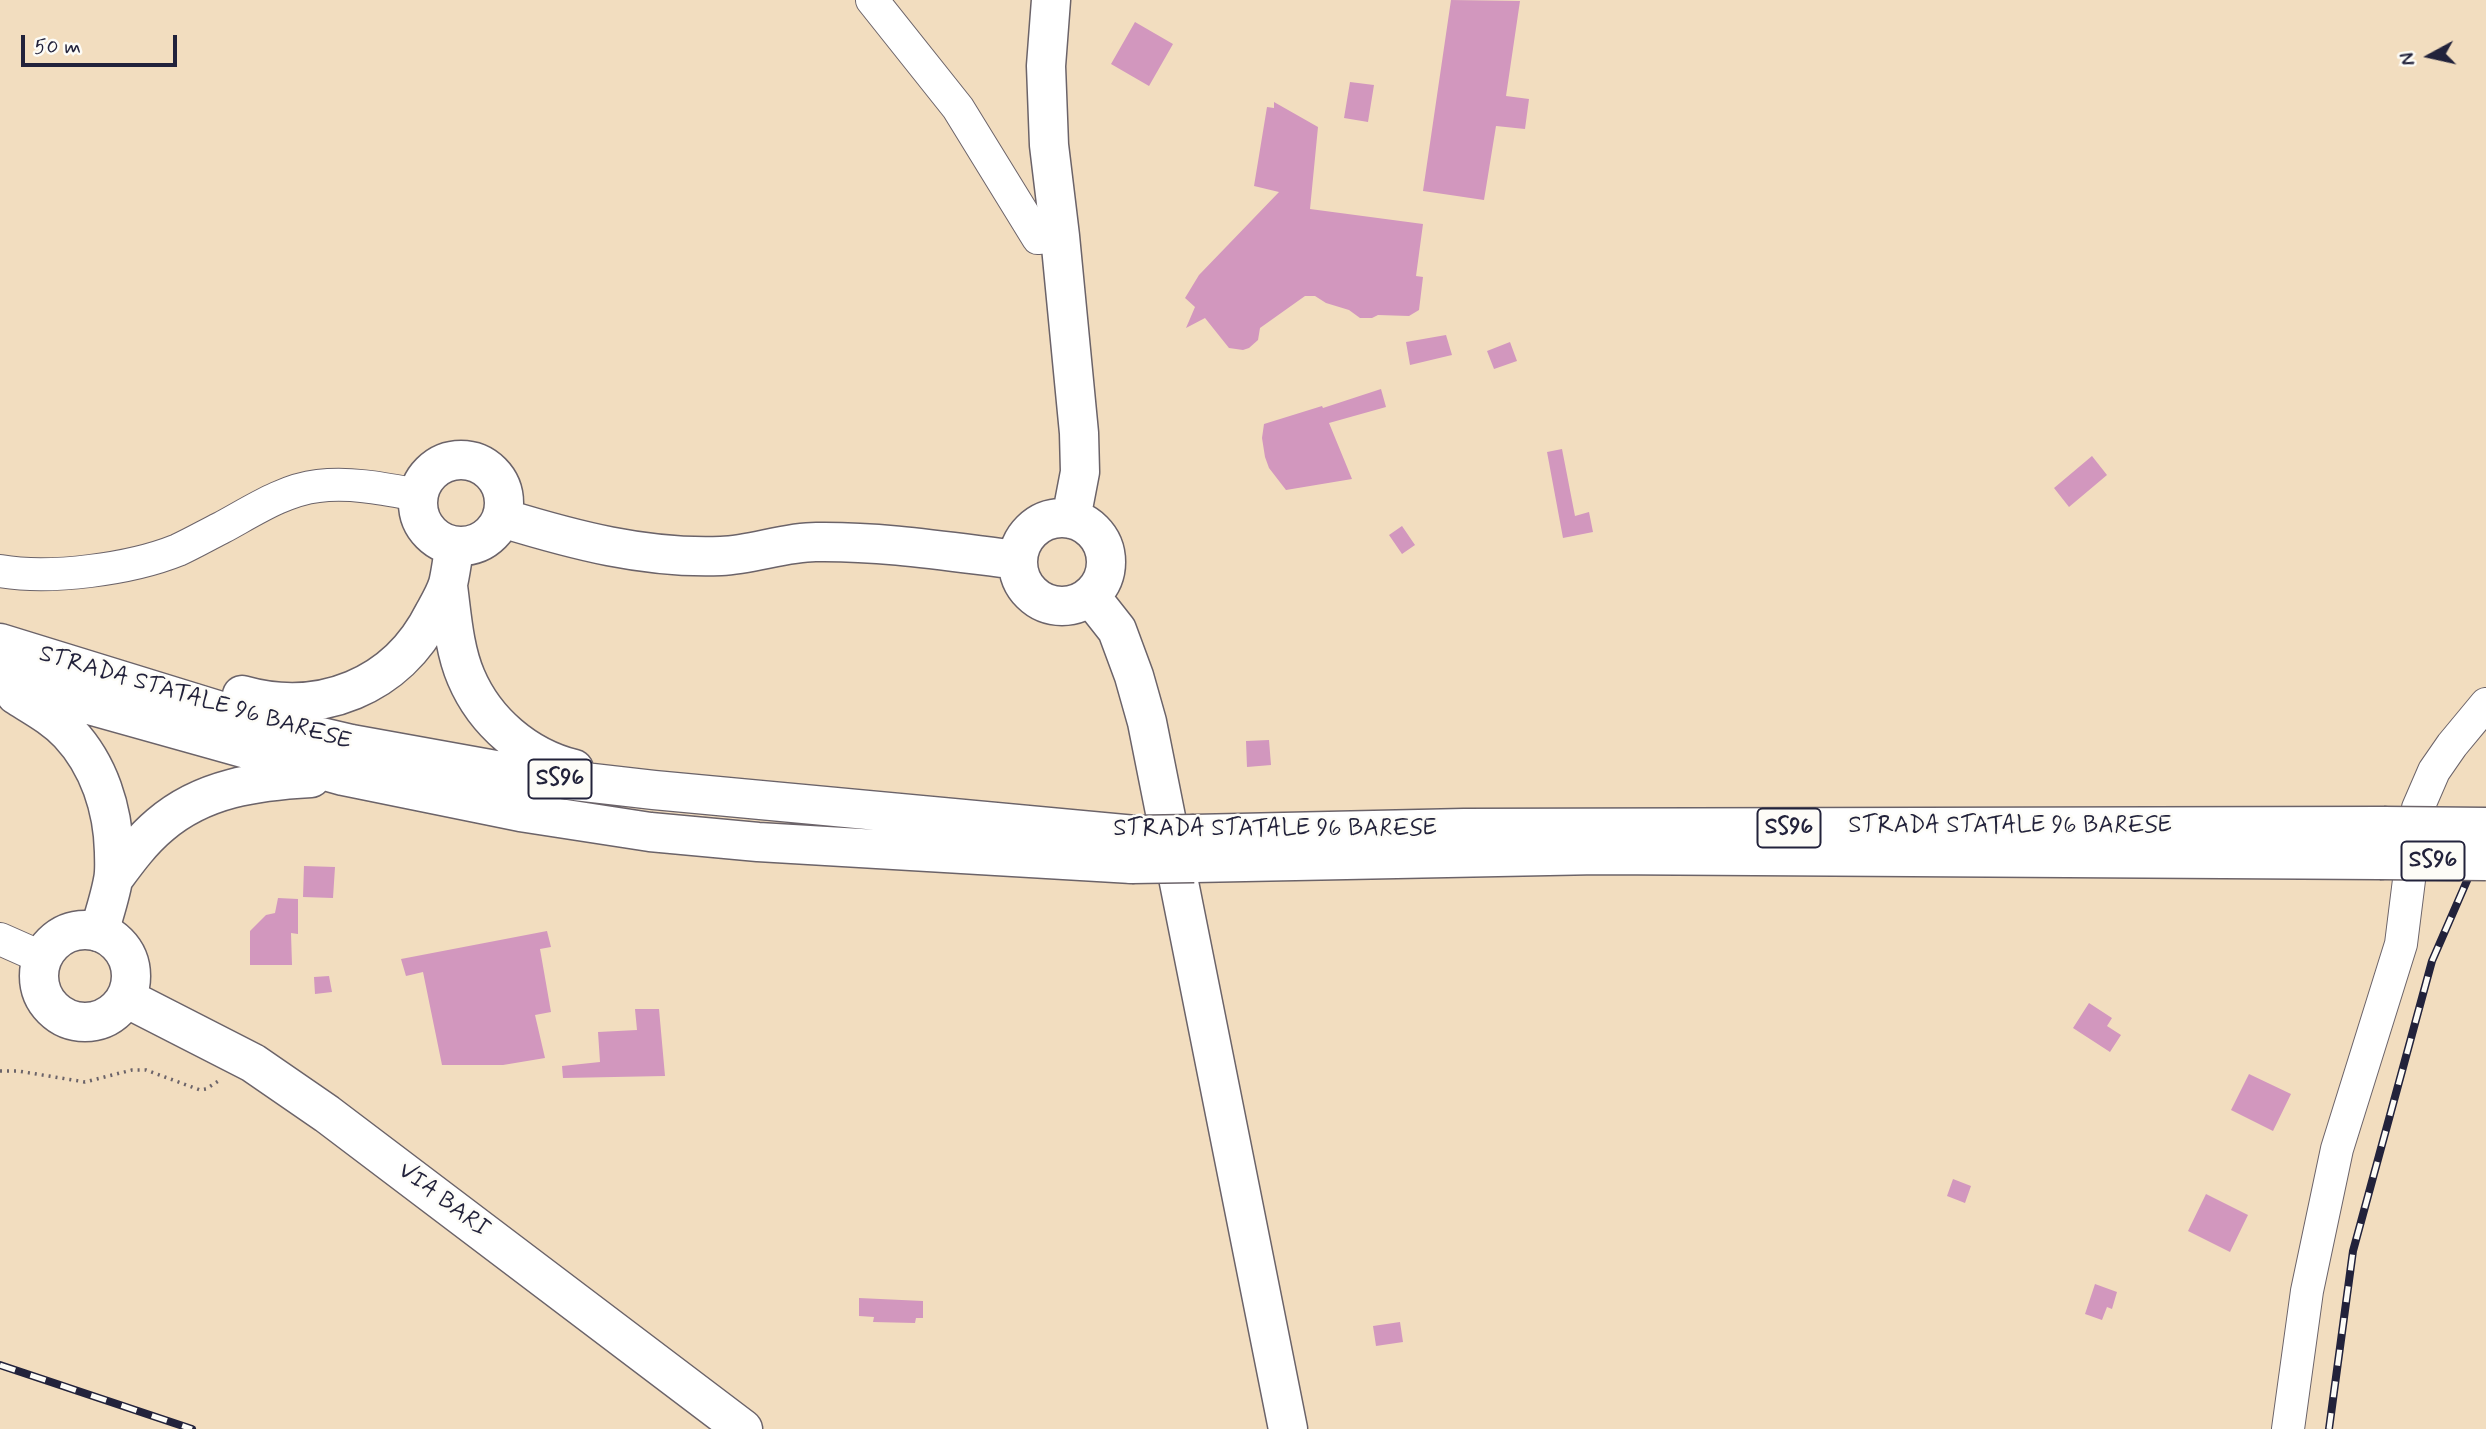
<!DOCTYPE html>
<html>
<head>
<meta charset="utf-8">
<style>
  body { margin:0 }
  #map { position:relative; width:2486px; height:1429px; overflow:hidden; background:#f2ddbf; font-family:Mynerve,sans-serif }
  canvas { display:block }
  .north { position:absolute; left:2395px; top:21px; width:70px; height:70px; -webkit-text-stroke:5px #fdfcf7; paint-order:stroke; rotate:262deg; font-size:19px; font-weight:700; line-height:28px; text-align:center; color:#22223b }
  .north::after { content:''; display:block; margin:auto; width:24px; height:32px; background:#22223b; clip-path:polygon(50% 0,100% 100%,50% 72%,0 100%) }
  .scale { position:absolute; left:21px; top:35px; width:156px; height:32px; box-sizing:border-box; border:4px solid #22223b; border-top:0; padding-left:9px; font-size:21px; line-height:24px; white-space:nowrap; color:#22223b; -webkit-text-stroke:5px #fdfcf7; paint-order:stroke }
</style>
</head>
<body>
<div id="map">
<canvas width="2486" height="1429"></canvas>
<div class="north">N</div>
<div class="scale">50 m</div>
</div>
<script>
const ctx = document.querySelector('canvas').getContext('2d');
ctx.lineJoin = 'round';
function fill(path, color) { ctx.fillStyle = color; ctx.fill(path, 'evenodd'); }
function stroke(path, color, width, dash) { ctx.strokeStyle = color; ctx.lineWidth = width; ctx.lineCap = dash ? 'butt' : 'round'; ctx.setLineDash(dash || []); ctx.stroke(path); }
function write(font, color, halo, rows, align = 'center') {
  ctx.font = font + ' Mynerve,sans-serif'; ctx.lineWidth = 5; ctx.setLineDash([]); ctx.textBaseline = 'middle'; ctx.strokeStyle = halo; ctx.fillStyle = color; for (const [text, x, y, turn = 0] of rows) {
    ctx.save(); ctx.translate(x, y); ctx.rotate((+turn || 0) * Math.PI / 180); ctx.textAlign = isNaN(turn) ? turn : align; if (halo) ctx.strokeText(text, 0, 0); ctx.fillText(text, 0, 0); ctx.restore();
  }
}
fill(new Path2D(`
  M1451 0 1520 1 1506 96 1529 99 1525 129 1496 126 1484 200 1423 191Z
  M1135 22 1173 44 1149 86 1111 64Z
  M1350 82 1374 85 1368 122 1344 118Z
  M1274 102 1318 127 1310 209 1423 224 1416 276 1423 277 1419 310 1409 316 1378 315 1372 318H1360L1349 310 1326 303 1315 296H1305L1260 328 1258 340 1249 348 1243 350 1229 348 1205 318 1186 328 1195 307 1185 298 1199 275 1279 192 1254 186 1267 107 1274 108Z
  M1446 335 1452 355 1410 365 1406 342Z
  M1510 342 1517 361 1494 369 1487 351Z
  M1381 389 1386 407 1329 423 1352 479 1286 490 1269 468 1265 457 1262 438 1264 424 1322 406 1323 408Z
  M1562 449 1575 516 1589 512 1593 532 1563 538 1547 452Z
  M2092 456 2107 475 2069 507 2054 488Z
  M1402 526 1415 545 1402 554 1389 535Z
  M1269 740 1271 765 1247 767 1246 741Z
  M304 866 335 867 333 898 303 897Z
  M278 898 298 899V934L291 933 292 965H250V931L266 915 275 913Z
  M547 931 551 947 540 949 551 1012 535 1015 545 1058 503 1065H442L423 972 406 976 401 959Z
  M329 976 332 992 315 994 314 977Z
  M2089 1003 2112 1018 2107 1026 2121 1035 2110 1052 2073 1028Z
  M635 1009H659L665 1076 563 1078 562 1066 600 1062 598 1032 637 1030Z
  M2249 1074 2291 1094 2273 1131 2231 1110Z
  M1953 1179 1971 1186 1965 1203 1947 1196Z
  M2206 1194 2248 1215 2230 1252 2188 1231Z
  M2095 1284 2117 1292 2112 1309 2107 1307 2102 1320 2085 1314Z
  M859 1298 923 1301V1318H916L915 1323 873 1322 874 1317 859 1316Z
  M1400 1322 1403 1342 1376 1346 1373 1326Z`), '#d297be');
const minor = new Path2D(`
  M872 0 958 108 1038 238 1060 236
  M0 571C50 580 131 569 178 550 193 543 207 535 221 528 251 512 283 490 318 486 352 482 385 489 418 495
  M0 939 43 958
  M2288 1429 2307 1291 2337 1149 2401 944 2418 808 2434 771 2452 745 2486 704`);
const major = new Path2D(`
  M1051 0 1046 66 1049 145 1060 236 1079 433 1080 472 1071 519
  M418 503a43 43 0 1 1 86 0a43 43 0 1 1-86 0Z
  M1018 562a44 44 0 1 1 88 0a44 44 0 1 1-88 0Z
  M502 518C574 540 645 559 721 556 753 555 784 542 816 542 884 541 951 552 1018 560
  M1091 597 1117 630 1134 676 1147 722 1288 1429
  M39 976a46 46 0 1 1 92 0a46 46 0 1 1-92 0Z
  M126 998 253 1063 327 1114 743 1429`);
const highway = new Path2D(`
  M448 586C452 616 454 649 466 677 485 722 526 757 574 769
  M0 643 253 721 351 744 523 775 654 790 1135 835
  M0 680 343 776 520 812 650 832 758 842 1132 864
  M16 695C35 707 54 717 69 733 99 765 113 809 114 852 114 861 115 871 113 880 110 897 104 915 99 932
  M242 695C320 717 397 687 434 613 439 604 445 594 448 584 451 572 452 559 455 546
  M1194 834 1464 828 2384 826
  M1194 863 1599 855 2380 860
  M114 878C128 859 142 840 160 825 203 788 257 781 311 778`);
stroke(minor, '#6b6369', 34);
stroke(major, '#6b6369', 41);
stroke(highway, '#6b6369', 41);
stroke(new Path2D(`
  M0 1071H18L85 1082 132 1070H146L200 1090 206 1089 220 1080`), '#6b6369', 3.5, [2, 5]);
stroke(minor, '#fff', 32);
stroke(major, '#fff', 38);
stroke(highway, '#fff', 38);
const rail = new Path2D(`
  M0 1365 192 1429
  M2329 1429 2353 1251 2432 961 2486 837`);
stroke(rail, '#22223b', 8);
stroke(rail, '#fdfcf7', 5, [16]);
const highwayBridge = new Path2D(`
  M2384 826 2486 827
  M1135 835 1194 834
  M2380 860 2486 861
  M1132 864 1194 863`);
stroke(highwayBridge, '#6b6369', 41, []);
stroke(highwayBridge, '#fff', 38);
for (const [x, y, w] of [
  [560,779,63],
  [1789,828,63],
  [2433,861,63]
]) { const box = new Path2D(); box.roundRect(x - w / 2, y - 19.5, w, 39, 5); ctx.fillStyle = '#fdfcf7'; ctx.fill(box); stroke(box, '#22223b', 2); }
write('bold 23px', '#22223b', null, [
  ["SS96",560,779],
  ["SS96",1789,828],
  ["SS96",2433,861]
]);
write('24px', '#22223b', '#fdfcf7', [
  ["STRADA STATALE 96 BARESE",195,699,16],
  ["STRADA STATALE 96 BARESE",2010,827],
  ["STRADA STATALE 96 BARESE",1275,830],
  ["VIA BARI",443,1201,37]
]);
</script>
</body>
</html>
